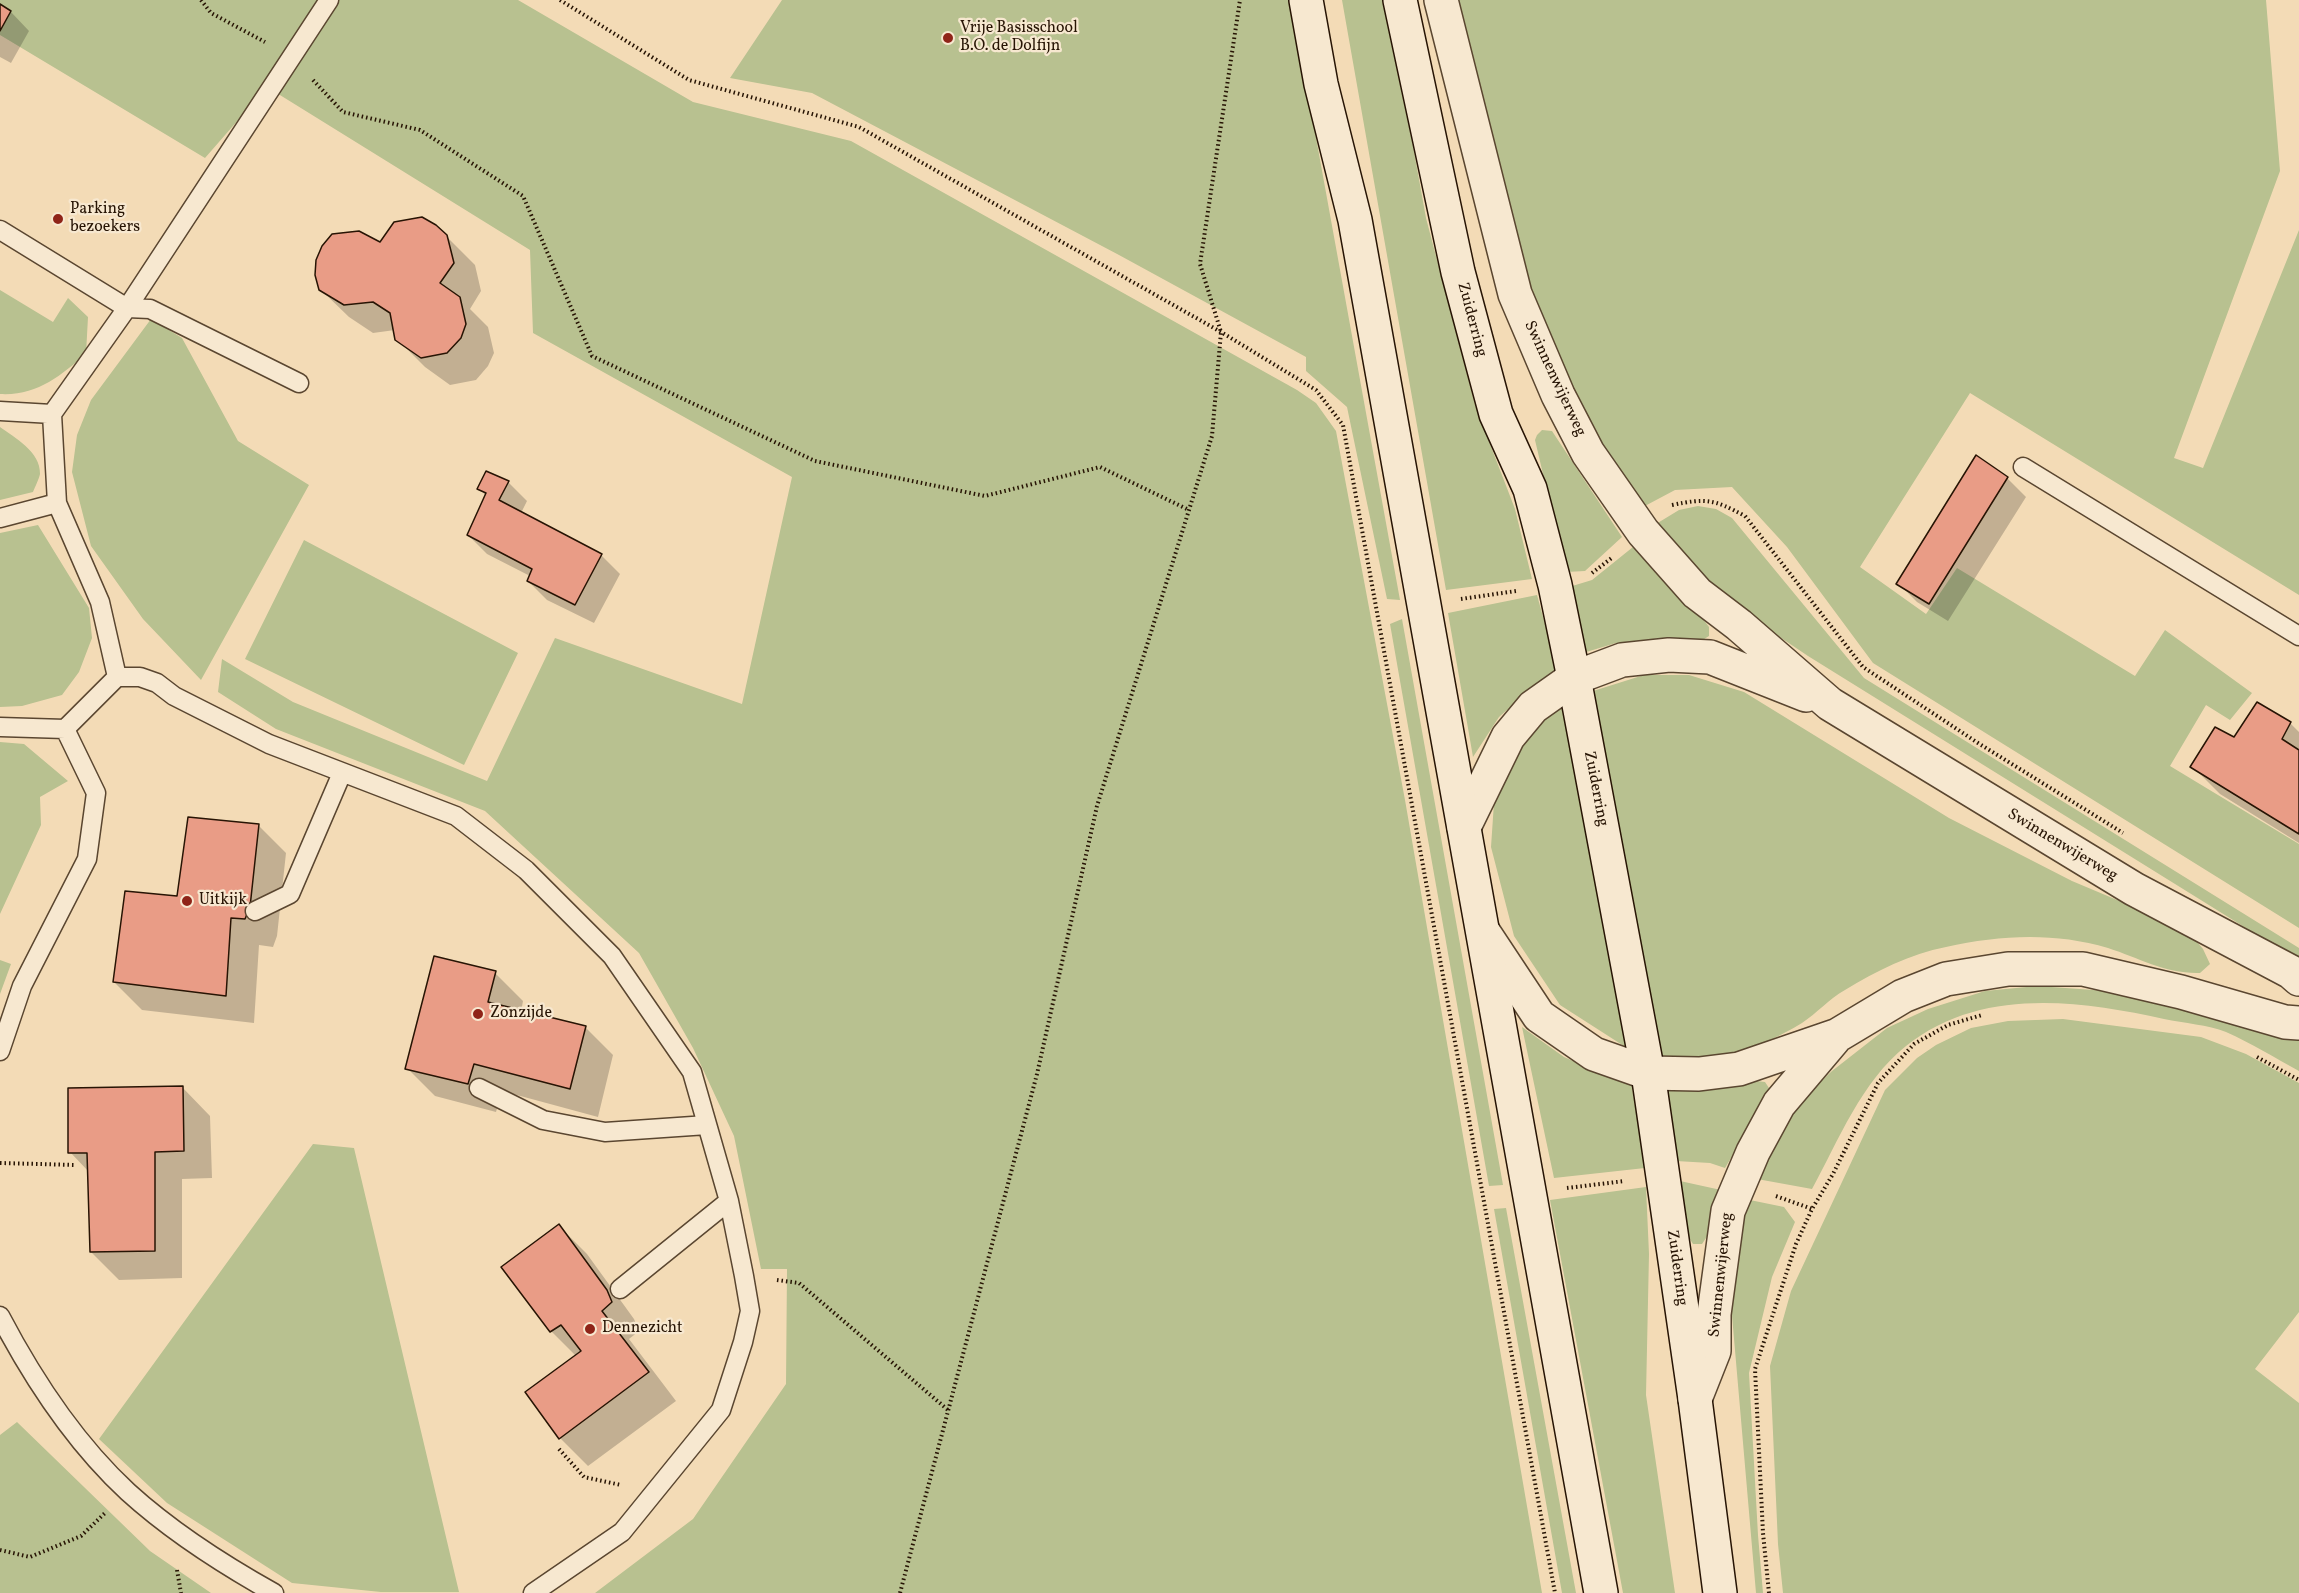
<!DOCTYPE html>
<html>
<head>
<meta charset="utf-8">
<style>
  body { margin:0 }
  canvas { display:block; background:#f3dbb6 }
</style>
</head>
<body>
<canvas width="2299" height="1593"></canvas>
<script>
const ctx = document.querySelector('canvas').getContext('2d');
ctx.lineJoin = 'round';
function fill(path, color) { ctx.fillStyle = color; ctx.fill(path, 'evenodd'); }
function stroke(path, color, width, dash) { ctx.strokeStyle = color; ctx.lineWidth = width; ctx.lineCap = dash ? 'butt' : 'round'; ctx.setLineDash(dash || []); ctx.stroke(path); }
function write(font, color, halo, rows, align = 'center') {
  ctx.font = font + ' Vollkorn,serif'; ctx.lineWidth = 4.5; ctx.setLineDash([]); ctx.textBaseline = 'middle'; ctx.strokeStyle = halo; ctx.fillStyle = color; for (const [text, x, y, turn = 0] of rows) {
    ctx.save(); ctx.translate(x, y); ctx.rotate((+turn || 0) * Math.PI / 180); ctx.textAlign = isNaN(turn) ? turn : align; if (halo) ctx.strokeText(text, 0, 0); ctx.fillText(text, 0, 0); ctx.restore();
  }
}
fill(new Path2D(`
  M0 0H518L693 102 851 141 1297 390 1316 403 1336 431 1405 800 1542 1593H595L693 1519 786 1384 787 1269H761L734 1136 693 1048 639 953 485 811 276 729 218 692 222 659 293 702 487 781 555 638 742 704 792 477 533 333 530 250 267 87 205 158 0 35Z
  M782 0H1291L1400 600 1387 599 1347 407 1306 371V357L1119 255 812 93 730 78Z
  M1342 0H1382L1413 146 1426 218 1475 405 1515 509 1532 579 1446 590Z
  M1452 0H2266L2280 171 2174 458 2203 468 2299 230V595L1970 393 1860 567 1926 614 1957 568 2135 676 2165 630 2252 693 2230 720 2206 705 2170 766 2299 844V928L1873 663 1787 547 1732 487 1675 490 1643 507 1569 394 1528 289Z
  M0 290 53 322 68 298 88 317 86 354C60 376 37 396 0 394Z
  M151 319 182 338 238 441 309 485 201 680 143 619 91 546 72 472 77 435 91 400Z
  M0 427C14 437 41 452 40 474 39 479 35 487 33 492L0 500Z
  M1542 430 1552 431 1622 537 1585 571 1566 572 1535 440 1537 435Z
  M1698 506 1716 509 1732 518 1864 678 2299 948V961L1808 656 1741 611 1694 567 1656 524 1679 510Z
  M38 525 89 608 92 638 79 672 62 695 22 706 0 707V533Z
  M304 540 518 653 464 765 245 659Z
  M1633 547 1661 579 1703 619 1709 627V636L1701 641 1616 643 1583 653 1569 587 1592 580Z
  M1537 595 1559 675 1524 695 1499 717 1473 757 1448 613Z
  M1402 619 1503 1185 1489 1186 1390 624Z
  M1644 675H1689L1744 692 1949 818 2072 881 2167 921 2193 937 2203 949 2210 964 2200 973C2166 974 2139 958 2108 948 2054 932 2000 935 1946 947 1910 954 1876 971 1845 990 1829 999 1817 1013 1802 1023 1783 1035 1744 1053 1722 1057 1704 1061 1677 1057 1658 1056L1590 692Z
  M1564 699 1627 1048 1560 1005 1514 936 1491 847 1495 788 1517 750 1540 722Z
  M0 742 24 744 68 781 40 797 41 825 0 914Z
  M0 960 11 964 0 994Z
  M2037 986 2122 992 2237 1020 2299 1041V1071C2275 1058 2251 1043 2226 1032 2208 1025 2184 1023 2164 1019 2078 1000 1980 987 1906 1046 1861 1082 1839 1140 1812 1189L1757 1179 1793 1108 1832 1071 1887 1028 1928 1009 1985 991Z
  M2063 1019 2201 1037 2246 1054 2299 1083V1312L2255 1369 2299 1403V1593H1783L1778 1544 1770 1366 1791 1291 1885 1090 1917 1058 1936 1045 1971 1028 2008 1021Z
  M1522 1027 1564 1057 1603 1074 1631 1082 1645 1168 1554 1178Z
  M1748 1080 1765 1082 1769 1088 1768 1095 1725 1168 1710 1163 1676 1161 1666 1086Z
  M313 1144 354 1148 459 1592H381L292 1583 167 1503 99 1439Z
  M1680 1181 1721 1190 1708 1235 1702 1244H1693L1688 1236Z
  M1646 1187 1649 1254 1646 1395 1675 1593H1623L1550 1200Z
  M1745 1199 1784 1207 1795 1222 1772 1277 1749 1373 1758 1535 1763 1593H1756L1731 1304Z
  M1506 1208 1576 1593H1562L1494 1209Z
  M17 1422 150 1551 211 1593H0V1435Z`), '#b8c190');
fill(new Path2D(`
  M0 6 11 12 29 31 11 63 0 57Z
  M446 236 475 265 481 291 470 309 488 327 494 353 488 366 476 380 450 385 425 367 397 339 395 330 373 333 349 317 320 289 380 244Z
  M1976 457 2007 478 2026 497 1948 621 1917 602 1898 583Z
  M508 482 527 501 521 513 601 555 620 574 594 623 547 600 528 581 530 576 487 554 468 535 486 496 479 488Z
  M2290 723 2299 732V843L2220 794 2192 766Z
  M258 825 286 853 277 936 273 947 259 945 254 1023 142 1010 114 982 179 898Z
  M495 973 523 1001 521 1012 585 1027 613 1055 598 1117 502 1091 496 1112 435 1096 407 1068Z
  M182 1087 210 1116 212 1178 182 1179V1278L119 1280 91 1252 89 1172 70 1152Z
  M559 1226 587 1254 634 1319 639 1331 629 1339 676 1401 588 1466 560 1438 576 1356 551 1331Z`), '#0003');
const building = new Path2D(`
  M0 4 11 11 0 31Z
  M422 217 436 225 447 235 454 263 440 283 460 297 466 324 461 338 447 353 421 358 395 340 390 313 373 302 344 305 319 290 315 275 316 260 322 246 332 234 359 231 380 242 394 222Z
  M1976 455 2008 477 1929 604 1896 584Z
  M486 471 509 481 499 500 602 554 575 605 527 581 532 569 467 535 486 493 477 489Z
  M2257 702 2291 722 2282 739 2299 750V834L2190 767 2215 727 2234 737Z
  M188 817 259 824 250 907 245 919 231 918 226 996 113 982 125 891 177 896Z
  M434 956 496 971 488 1002 586 1026 570 1089 474 1064 468 1084 405 1069Z
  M183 1086 184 1151 155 1152V1251L90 1252 87 1153H68V1088Z
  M559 1224 607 1290 612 1302 602 1311 649 1372 559 1439 525 1392 581 1351 561 1325 550 1332 501 1267Z`);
fill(building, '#e99c86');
stroke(building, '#271404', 1.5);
const service = new Path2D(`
  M0 230 127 308 150 309 299 383
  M0 411 52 414
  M2023 467 2299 636
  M0 518 57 503
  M117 677 100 602 57 503 52 414 127 308 329 0
  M0 727 65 729 117 677H140L157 683 174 696 269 744 456 816 526 870 612 956 692 1072 729 1201 744 1276 750 1311 743 1342 721 1410 622 1532 533 1593
  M255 911 290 894 342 773
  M0 1051 22 986 87 859 96 793 65 729
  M479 1088 543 1120 605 1132 707 1125
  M620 1289 729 1201
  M0 1316C33 1379 75 1443 128 1492 172 1532 222 1564 274 1593`);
const minor = new Path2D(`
  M1441 0 1515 294 1558 395 1588 453 1643 532 1697 593 1739 625 1830 704 2134 889 2291 972 2299 979
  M1464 827 1508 737 1533 707 1574 678 1622 660 1669 655 1710 657 1806 695
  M1484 933 1539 1016 1594 1054 1648 1073 1699 1074 1739 1069 1838 1035 1903 996 1946 979 2008 969H2083L2181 992 2285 1022 2299 1023
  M1695 1399 1714 1351V1314L1728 1211 1753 1152 1779 1104 1834 1039`);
const secondary = new Path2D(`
  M1306 0 1321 84 1355 220 1601 1593
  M1400 0 1458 272 1496 414 1530 489 1555 585 1574 678 1648 1073 1695 1399 1720 1593`);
stroke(service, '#5a4630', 21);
stroke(minor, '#5a4630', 36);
stroke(secondary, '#271404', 36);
stroke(new Path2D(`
  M201 0 211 13 265 42
  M560 0 689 80 859 127 1221 332 1316 390 1343 425 1555 1593
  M313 80 343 112 420 130 523 196 592 356 815 461 985 496 1100 467 1189 510
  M1672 505C1707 498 1713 499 1745 516L1863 667 1978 743 2123 833
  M1592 573 1613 557
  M1461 599 1516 591
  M2257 1057 2299 1080
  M0 1163 76 1165
  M1567 1188 1625 1181
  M1776 1196 1812 1209
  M777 1280 799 1283 948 1410
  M559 1449 584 1477 621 1485
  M0 1550 30 1557 81 1536 105 1513
  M177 1570 181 1593
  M900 1593 1037 1074 1097 806 1212 436 1221 332 1200 264 1240 0
  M1769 1593 1763 1533 1755 1369 1796 1244 1812 1209 1833 1174 1878 1083 1914 1044 1948 1025 1982 1015`), '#271404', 4, [1.5, 3]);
stroke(service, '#f7e8d0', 18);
stroke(minor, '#f7e8d0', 33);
stroke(secondary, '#f7e8d0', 33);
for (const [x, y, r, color] of [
  [948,38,6,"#8f2418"],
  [58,219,6,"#8f2418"],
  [187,901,6,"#8f2418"],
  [478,1014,6,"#8f2418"],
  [590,1329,6,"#8f2418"]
]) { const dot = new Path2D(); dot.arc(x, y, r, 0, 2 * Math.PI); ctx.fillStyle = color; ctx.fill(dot); stroke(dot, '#f7e8d0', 2); }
write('16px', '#271404', '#f7e8d0', [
  ["Vrije Basisschool",960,29],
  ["B.O. de Dolfijn",960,47],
  ["Parking",70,210],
  ["bezoekers",70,228],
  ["Uitkijk",199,901],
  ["Zonzijde",490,1014],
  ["Dennezicht",602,1329]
], 'left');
write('16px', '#271404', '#f7e8d0', [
  ["Zuiderring",1471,320,75],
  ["Swinnenwijerweg",1554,379,65],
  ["Zuiderring",1595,789,79],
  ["Swinnenwijerweg",2062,846,31],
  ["Zuiderring",1676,1268,82],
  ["Swinnenwijerweg",1722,1275,-84]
]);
</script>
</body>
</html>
